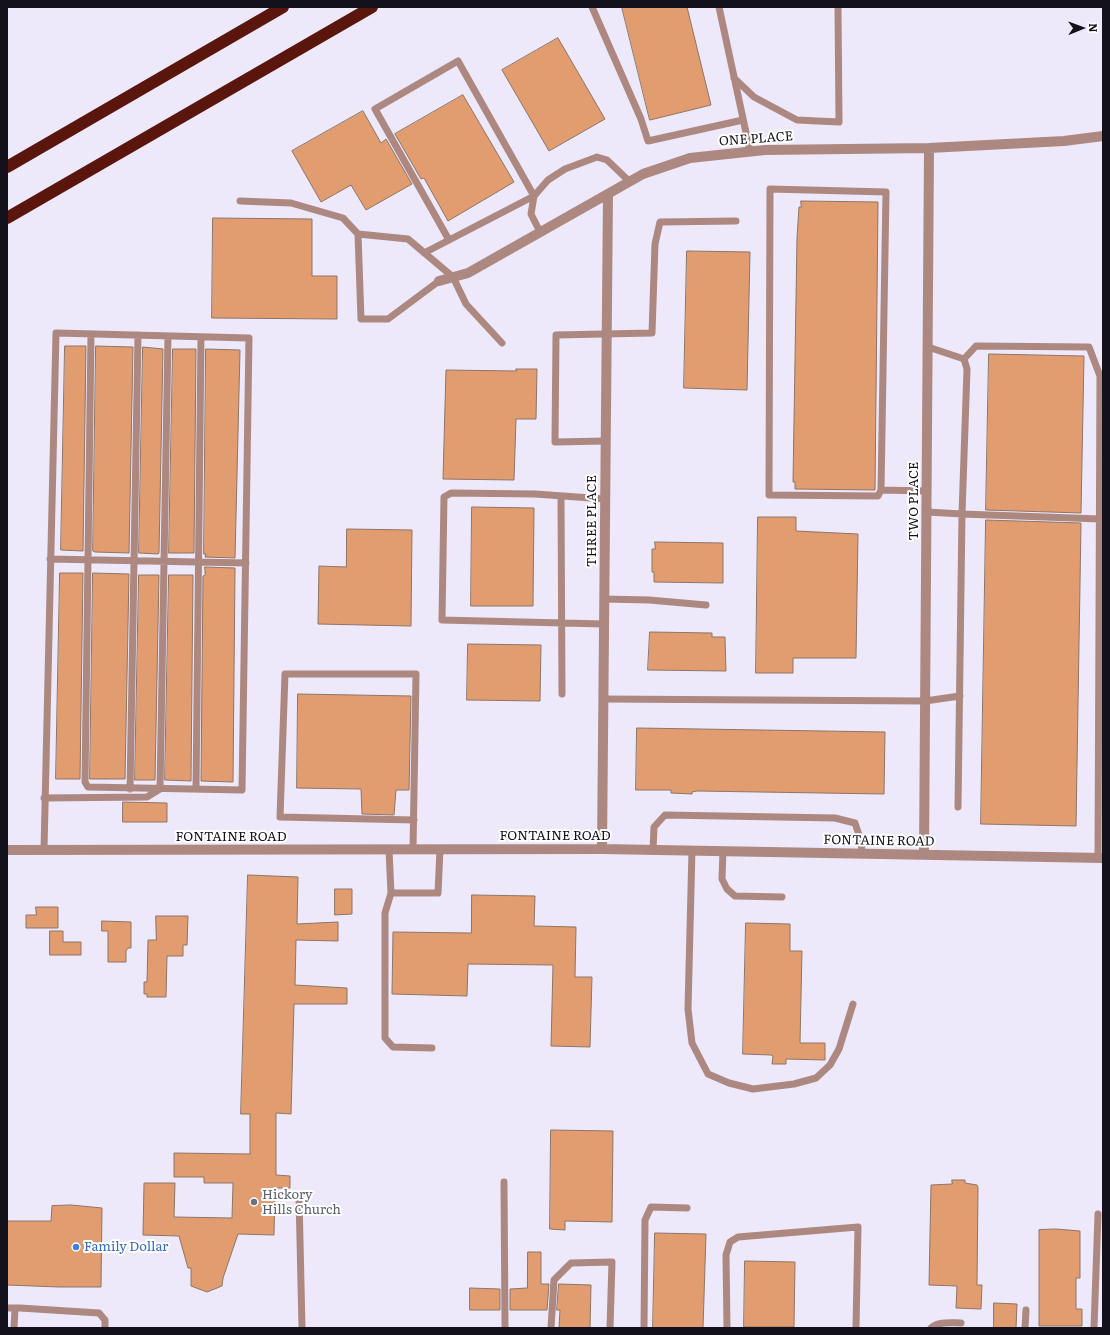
<!DOCTYPE html>
<html>
<head>
<meta charset="utf-8">
<style>
  body { margin:0 }
  #map { position:relative; width:1110px; height:1335px; overflow:hidden; background:#ede9fb; font-family:Literata,serif }
  canvas { display:block }
  .frame { position:absolute; inset:0; border:8px solid #13111b; pointer-events:none }
  .north { position:absolute; left:1062px; top:8px; width:40px; height:40px; -webkit-text-stroke:3px #fff; paint-order:stroke; rotate:89deg; font-size:11px; font-weight:700; line-height:16px; text-align:center; color:#13111b }
  .north::after { content:''; display:block; margin:auto; width:14px; height:18px; background:#13111b; clip-path:polygon(50% 0,100% 100%,50% 72%,0 100%) }
</style>
</head>
<body>
<div id="map">
<canvas width="1110" height="1335"></canvas>
<div class="frame"></div>
<div class="north">N</div>
</div>
<script>
const ctx = document.querySelector('canvas').getContext('2d');
ctx.lineJoin = 'round';
function fill(path, color) { ctx.fillStyle = color; ctx.fill(path, 'evenodd'); }
function stroke(path, color, width, dash) { ctx.strokeStyle = color; ctx.lineWidth = width; ctx.lineCap = dash ? 'butt' : 'round'; ctx.setLineDash(dash || []); ctx.stroke(path); }
function write(font, color, halo, rows, align = 'center') {
  ctx.font = font + ' Literata,serif'; ctx.lineWidth = 4; ctx.setLineDash([]); ctx.textBaseline = 'middle'; ctx.strokeStyle = halo; ctx.fillStyle = color; for (const [text, x, y, turn = 0] of rows) {
    ctx.save(); ctx.translate(x, y); ctx.rotate((+turn || 0) * Math.PI / 180); ctx.textAlign = isNaN(turn) ? turn : align; if (halo) ctx.strokeText(text, 0, 0); ctx.fillText(text, 0, 0); ctx.restore();
  }
}
const building = new Path2D(`
  M622 7H687L711 105 650 120Z
  M558 38 605 119 549 151 502 70Z
  M463 95 514 182 448 221 424 178 421 179 395 134Z
  M363 111 381 143 386 139 412 184 366 210 351 185 321 202 292 151Z
  M801 201 878 202 875 490 795 489V482H793L797 238 799 207H801Z
  M213 218 312 219V276H337V319L212 318Z
  M687 251 750 252 747 390 684 388Z
  M65 346H86L83 551 61 550Z
  M96 346 133 347 129 553 95 552 93 551Z
  M143 347 163 349 159 553 158 554 139 553Z
  M173 349H196L194 553H169Z
  M206 349 240 350 235 558 205 557 206 554H204Z
  M989 354 1084 356 1081 513 986 510Z
  M516 369H537L536 419H516L514 480 443 479 446 370 516 371Z
  M472 507 534 508 533 606H471Z
  M758 517H796V531L858 534 856 658H793V673H756Z
  M986 520 1081 523 1076 826 981 824Z
  M347 529 412 530 411 626 318 624 319 566 346 567Z
  M655 542 723 543V583L654 582V572H652V549H655Z
  M205 567 235 568 233 782 201 781 203 576 205 575Z
  M60 573H83L80 779H56Z
  M93 573 129 574 125 779H90Z
  M139 575H159L155 780H135Z
  M169 575H193L191 781 165 780Z
  M650 632 712 633V637H725L726 671 648 670Z
  M468 644 541 645 540 701 467 700Z
  M298 694 411 696 409 790H396L394 815 362 814 361 789 297 788Z
  M637 728 885 732 884 794 697 791 692 792V794L671 793V790H636Z
  M123 802 167 803V822H123Z
  M248 875 298 877 297 924 338 922V941L296 940 295 985 347 988V1004H294L291 1114 276 1113V1175L290 1176V1188H275L274 1235 238 1234 223 1278 222 1286 207 1292 191 1286V1268H188L179 1236 143 1235 144 1183H175L174 1217 232 1218 233 1183H204V1177H174V1153L250 1154V1114H241Z
  M335 889H352V914L335 915Z
  M472 895 535 896 534 926 576 927 575 977H592L590 1047 551 1046 553 965 468 964 467 996 392 994 393 932 471 933Z
  M36 907H58V928H26V915H36Z
  M156 916H188L187 945H183V956H167L166 997H147V994H144V982H147L148 940H156Z
  M102 921 131 922V948H128L126 951V962H108V931H102Z
  M746 923 790 924V951H802L800 1043H825V1060L786 1059V1064H772L773 1056 771 1055 743 1054Z
  M50 931H63V942H81V955H50Z
  M551 1130 613 1131 612 1222 565 1221V1230L550 1229Z
  M952 1180H965V1183L977 1185 978 1187 977 1285H982L981 1309 956 1308 957 1286 929 1285 931 1185 952 1184Z
  M71 1205 102 1208 101 1287H59L7 1285V1221H51L52 1206Z
  M1056 1229 1080 1231V1278H1076V1309H1082V1326H1039V1230Z
  M655 1233 706 1234 703 1328H653Z
  M528 1252H541V1284H549L547 1310H510V1289L527 1288Z
  M745 1261 795 1262 794 1327H744Z
  M559 1284 591 1285 590 1328H559L560 1310H557Z
  M470 1288 500 1289V1310H470Z
  M994 1303 1017 1304 1016 1328H994Z`);
fill(building, '#e19c70');
stroke(building, '#8e7465', 1);
stroke(new Path2D(`
  M592 7 641 119 648 141 743 120
  M719 7 750 151
  M734 78 754 97 797 120 839 122 838 7
  M240 201 291 203 343 218 358 234 408 239 453 277 466 304 502 343
  M540 232 531 214 534 196 548 180 565 169 597 157 607 160 630 182
  M358 234 361 319H388L439 281
  M424 253 534 196 458 61 375 109 449 240
  M928 347 964 359 967 369 962 514 1100 519
  M964 359 976 346 1089 347 1100 376 1098 857
  M605 441 555 442 556 335 652 333 655 244 660 222 736 221
  M881 490 878 496 769 495 770 189 886 192 881 490 927 491
  M561 496 562 694
  M927 512 962 514 958 807
  M50 559 246 563
  M604 599 649 600 706 605
  M604 624 442 620 444 497 451 493 535 494 605 499
  M603 699 925 701 960 696
  M130 789 138 335
  M196 789 201 337
  M44 798 147 797 160 789 168 336
  M413 849 416 674H285L280 817 414 820
  M44 850 56 333 249 338 242 790 88 787 85 782 91 334
  M389 850 391 893H438L440 849
  M653 850 654 827 665 815 835 818 855 823 861 841 862 853
  M692 850 688 1009 692 1043 708 1074 729 1083 753 1089 794 1084 816 1078 830 1065 839 1049 853 1004
  M723 851 722 879 727 889 735 896 782 897
  M391 893 385 913V1038L393 1047 432 1048
  M504 1182 505 1328
  M299 1197 302 1328
  M7 1308H15
  M14 1328 15 1308H20L99 1313 105 1320V1328
  M551 1328 554 1280 571 1263 612 1262 610 1328
  M644 1328 645 1220 651 1207 687 1208
  M727 1328 726 1255 730 1242 738 1237 858 1227 856 1328
  M931 1328C938 1321 951 1323 961 1323
  M1025 1328 1026 1310
  M1094 1328 1098 1214`), '#ac8881', 7);
stroke(new Path2D(`
  M439 281 468 273 643 174 690 158 765 150 929 148 1064 141 1103 136
  M602 849 608 194
  M7 850 602 849 1103 858
  M924 855 929 148`), '#ac8881', 10);
stroke(new Path2D(`
  M7 167 283 7
  M7 218 372 7`), '#5a160c', 12);
for (const [x, y, r, color] of [
  [254,1202,4,"#6b7280"],
  [76,1247,4,"#3f7fe0"]
]) { const dot = new Path2D(); dot.arc(x, y, r, 0, 2 * Math.PI); ctx.fillStyle = color; ctx.fill(dot); stroke(dot, '#fff', 1.5); }
write('13px', '#13111b', '#fff', [
  ["ONE PLACE",756,139,-4],
  ["TWO PLACE",914,501,-90],
  ["THREE PLACE",592,521,-90],
  ["FONTAINE ROAD",555,836],
  ["FONTAINE ROAD",231,837],
  ["FONTAINE ROAD",879,841,1]
]);
write('13px', '#5b616d', '#fff', [
  ["Hickory",262,1195],
  ["Hills Church",262,1210]
], 'left');
write('13px', '#366cbe', '#fff', [
  ["Family Dollar",84,1247]
], 'left');
</script>
</body>
</html>
